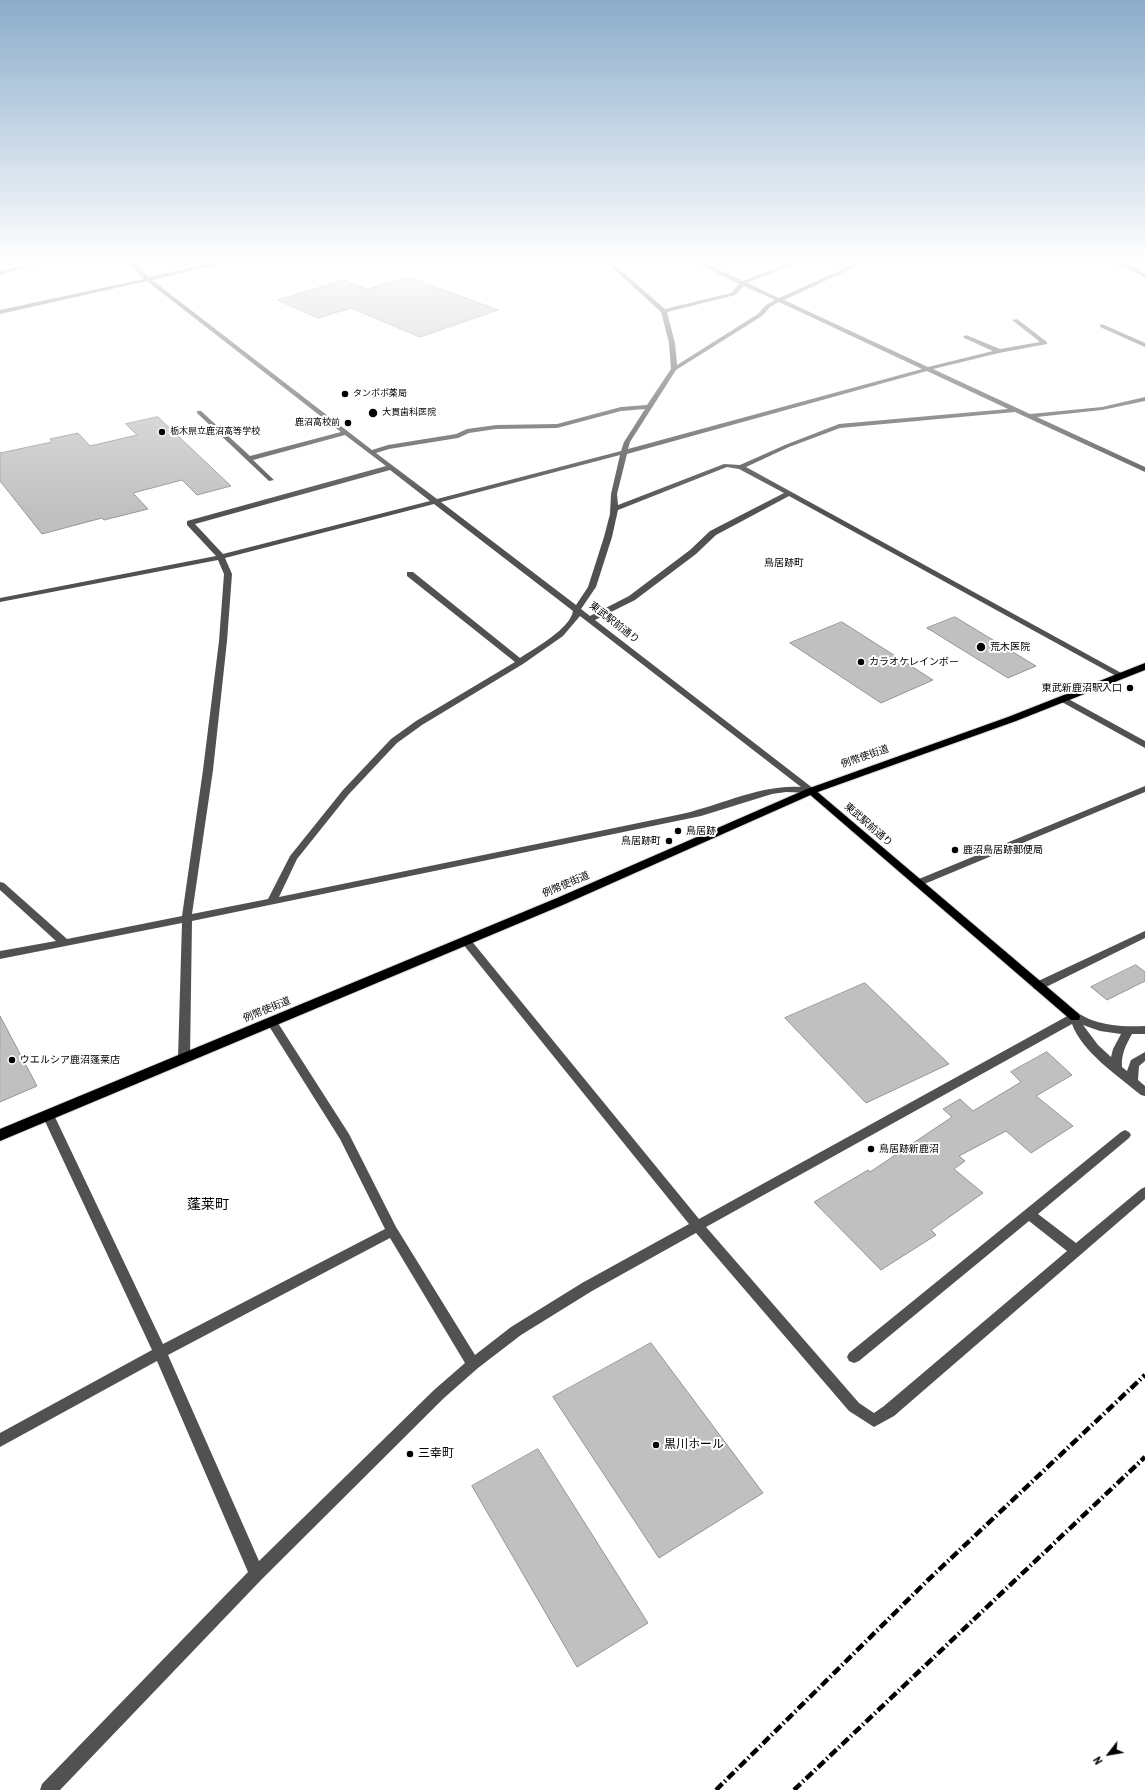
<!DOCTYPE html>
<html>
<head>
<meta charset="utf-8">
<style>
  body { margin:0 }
  #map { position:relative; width:1145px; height:1790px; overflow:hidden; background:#fff; font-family:"Roboto Condensed",sans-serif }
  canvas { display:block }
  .north { position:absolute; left:1089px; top:1734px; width:40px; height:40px; -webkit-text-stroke:3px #fff; paint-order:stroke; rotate:239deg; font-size:11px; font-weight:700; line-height:16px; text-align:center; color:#000 }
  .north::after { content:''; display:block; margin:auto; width:14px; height:18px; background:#000; clip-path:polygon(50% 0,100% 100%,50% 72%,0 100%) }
</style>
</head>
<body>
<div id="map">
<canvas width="1145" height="1790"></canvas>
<div class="north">N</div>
</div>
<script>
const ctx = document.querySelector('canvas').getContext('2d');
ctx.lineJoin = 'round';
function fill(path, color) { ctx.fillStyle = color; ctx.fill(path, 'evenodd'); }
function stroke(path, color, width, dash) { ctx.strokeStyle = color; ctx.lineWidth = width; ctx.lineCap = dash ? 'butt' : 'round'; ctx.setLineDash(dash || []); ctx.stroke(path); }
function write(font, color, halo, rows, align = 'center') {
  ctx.font = font + ' "Roboto Condensed","Noto Sans JP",sans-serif'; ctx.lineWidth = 4; ctx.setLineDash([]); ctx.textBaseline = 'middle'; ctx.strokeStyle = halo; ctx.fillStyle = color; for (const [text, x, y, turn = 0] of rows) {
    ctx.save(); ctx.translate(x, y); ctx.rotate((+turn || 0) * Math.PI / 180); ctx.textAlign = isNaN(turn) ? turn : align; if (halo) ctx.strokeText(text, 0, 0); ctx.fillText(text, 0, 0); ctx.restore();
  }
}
const building = new Path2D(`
  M409 277 498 310 420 337 351 308 318 318 277 300 344 280 367 289Z
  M158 417 231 486 197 495 182 480 133 493 148 509 104 520 102 518 42 534 0 481V453L52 442 50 439 78 433 90 446 137 435 126 424Z
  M955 617 1036 666 1008 678 927 628Z
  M842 622 933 680 881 703 790 643Z
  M1136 965 1145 972V981L1107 1000 1091 987Z
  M865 983 949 1064 866 1103 785 1018Z
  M0 1016 37 1086 0 1102Z
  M1047 1052 1072 1075 1036 1096 1073 1126 1031 1153 1006 1131 959 1156 965 1161 954 1169 983 1193 931 1230 936 1235 881 1270 814 1202 868 1170 870 1172 952 1117 943 1109 960 1099 973 1111 1021 1082 1011 1072Z
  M651 1343 763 1493 659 1558 553 1397Z
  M538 1449 648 1623 577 1667 472 1486Z`);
fill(building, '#c0c0c0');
stroke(building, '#959595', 1);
const major = new Path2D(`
  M811 788 814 789 1079 1014 1080 1017 1079 1020H1071L808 793 806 791 808 789Z`);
const highway = new Path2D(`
  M1145 663V670L1016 721 815 793 565 904 0 1141V1129L557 898 807 789 1008 717Z`);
stroke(major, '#dbdbdb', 2);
stroke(highway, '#dbdbdb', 2);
fill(new Path2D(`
  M17 261H22L23 268 0 275V271L18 266Z
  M40 261H51L29 267 26 265Z
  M127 261H132L149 277 222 261H233L152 280 372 450 388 445 456 434 467 429 496 425 557 424 621 407 647 405 671 369 669 343 661 312 605 261H610L665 309 731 293 739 284 693 261H700L743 281 794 261H802L747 283 779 298 861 261H868L784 300 928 367 993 351 964 338 963 337 966 335 1000 349 1040 342 1012 320 1017 319 1047 342V344L999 353 933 369 1030 414 1102 407 1145 397V401L1102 410 1037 417 1145 467V472L1015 412 840 428 789 447 746 467 1125 675 1124 677H1118L789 496 716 535 696 554 635 600 595 620 814 789 816 791 814 793 786 792 772 794 701 816 192 921 190 1058 188 1061H180L178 1058 182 923 0 959V951L56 941 0 890V882L4 883 67 939 182 916 203 770 219 641 224 574 218 560 0 602V598L216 556 187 525V521L386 466 345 435 253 460 274 480 269 481 197 413V411H201L250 456 341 432 147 281 0 314V310L144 279ZM744 286 775 300 766 305 758 314 677 365 675 343 667 312 735 295ZM779 302 922 369 628 449 630 442 676 370 762 316 770 307ZM927 371 1008 409 839 424 785 445 740 465 724 464 618 505 617 494 627 454ZM645 409 624 442 621 451 437 499 376 453 389 449 458 438 469 433 496 429 557 428 621 411ZM620 455 611 494 610 514 604 537 588 587 576 605 441 502ZM727 467 739 469 784 493 710 531 690 550 629 596 590 616 581 609 596 587 612 537 618 510ZM390 470 430 501 223 554 195 524ZM434 504 573 611C570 629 535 648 520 658L413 572H407V576L515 662 416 721 391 739 343 790 290 856 268 899 192 914 213 770 227 641 232 574 225 558ZM580 616 801 787C760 784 717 807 677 815 545 842 412 870 279 897L297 859 349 794 397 743 422 725 523 664 563 636Z
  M1106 261C1118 261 1134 266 1145 274V278L1136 272Z
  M1102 324 1145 343V347L1100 327V325Z
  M1063 696 1145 741V748L1060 701 1059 699Z
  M1145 786V792L922 885H914L913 883 914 881Z
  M1145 931V938L1042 989H1034L1033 986 1034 983Z
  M466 937 470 939 699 1219 1071 1014C1078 1012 1083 1016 1089 1019 1107 1026 1126 1027 1145 1026V1034H1132C1126 1045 1121 1054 1122 1067L1127 1071 1131 1060 1145 1052V1061L1139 1066 1138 1080 1145 1086V1096L1141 1095C1118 1076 1082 1052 1072 1024L706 1227 859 1403 874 1413 884 1406 1067 1251 1029 1221 859 1361 854 1363 849 1361 847 1357 849 1353 1121 1132 1125 1130 1129 1132 1131 1135 1129 1138 1038 1214 1076 1243 1141 1189 1145 1187V1199L894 1416 874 1427 849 1411 696 1233 592 1291 521 1335 478 1368 444 1398 262 1579 60 1790H40L42 1784 248 1572 157 1361 0 1447V1433L152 1350 42 1115 44 1112 48 1111 52 1112 54 1115 163 1344 385 1229 340 1139 267 1023 268 1020H276L349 1134 396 1227 475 1355 511 1327 582 1283 689 1224 462 943 461 941 462 939ZM1083 1025 1100 1031 1121 1034 1113 1049 1111 1057 1098 1045ZM390 1238 465 1363 434 1390 259 1561 168 1355Z`), '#515151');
fill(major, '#000');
fill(highway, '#000');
stroke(new Path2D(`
  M716 1790 928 1580 1145 1375
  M794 1790 1145 1457`), '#000', 4.5, [9, 3, 1.5, 3]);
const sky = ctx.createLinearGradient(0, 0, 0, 512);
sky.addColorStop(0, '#8baccb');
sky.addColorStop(0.51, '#fff');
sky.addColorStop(1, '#ffffff00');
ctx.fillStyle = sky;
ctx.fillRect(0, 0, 1145, 512);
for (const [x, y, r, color] of [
  [345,394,4,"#000"],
  [373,413,5,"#000"],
  [348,423,4,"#000"],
  [162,432,4,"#000"],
  [981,647,5,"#000"],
  [861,662,4,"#000"],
  [1130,688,4,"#000"],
  [678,831,4,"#000"],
  [669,841,4,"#000"],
  [955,850,4,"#000"],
  [12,1060,4,"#000"],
  [871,1149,4,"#000"],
  [656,1445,4,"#000"],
  [410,1454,4,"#000"]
]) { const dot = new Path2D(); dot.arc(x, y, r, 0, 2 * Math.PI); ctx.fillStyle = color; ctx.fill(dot); stroke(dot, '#fff', 1.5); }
write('9px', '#000', '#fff', [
  ["タンポポ薬局",353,394],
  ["大貫歯科医院",382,413],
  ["鹿沼高校前",340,423,"right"],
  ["栃木県立鹿沼高等学校",170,432]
], 'left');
write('10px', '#000', '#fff', [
  ["鳥居跡町",784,563]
]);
write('10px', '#000', '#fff', [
  ["東武駅前通り",614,623,38],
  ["例幣使街道",865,757,-19],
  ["東武駅前通り",868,825,41],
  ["例幣使街道",566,885,-23],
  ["例幣使街道",267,1010,-22]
]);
write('10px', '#000', '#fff', [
  ["荒木医院",990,647],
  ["カラオケレインボー",869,662],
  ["東武新鹿沼駅入口",1122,688,"right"],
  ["鳥居跡",686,831],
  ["鳥居跡町",661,841,"right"],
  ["鹿沼鳥居跡郵便局",963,850],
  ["ウエルシア鹿沼蓬莱店",20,1060],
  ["鳥居跡新鹿沼",879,1149]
], 'left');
write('12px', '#000', '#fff', [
  ["黒川ホール",664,1445],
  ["三幸町",418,1454]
], 'left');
write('14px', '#000', '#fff', [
  ["蓬莱町",208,1205]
]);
</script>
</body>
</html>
